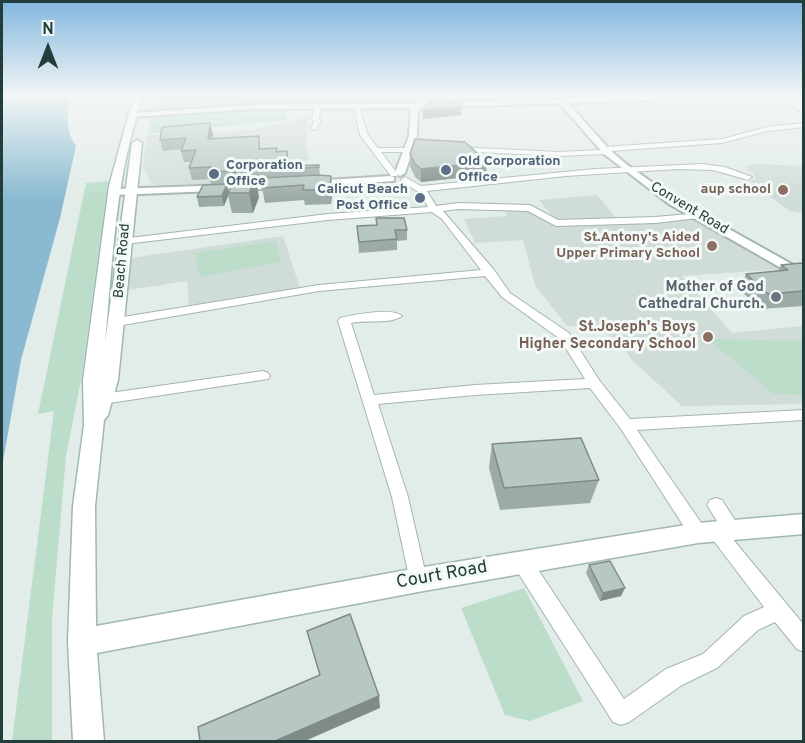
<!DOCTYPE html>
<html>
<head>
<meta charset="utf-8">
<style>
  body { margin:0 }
  #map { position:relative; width:805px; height:743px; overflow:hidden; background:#e2ece9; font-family:Overpass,sans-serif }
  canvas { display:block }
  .frame { position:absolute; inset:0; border:3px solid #223d3a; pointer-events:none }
  .north { position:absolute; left:18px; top:18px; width:60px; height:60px; -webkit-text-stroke:4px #f2f9f6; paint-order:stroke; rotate:0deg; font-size:16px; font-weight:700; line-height:24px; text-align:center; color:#223d3a }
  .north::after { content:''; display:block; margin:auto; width:21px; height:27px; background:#223d3a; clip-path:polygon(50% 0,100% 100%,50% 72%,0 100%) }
</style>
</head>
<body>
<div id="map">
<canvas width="805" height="743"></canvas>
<div class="frame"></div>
<div class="north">N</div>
</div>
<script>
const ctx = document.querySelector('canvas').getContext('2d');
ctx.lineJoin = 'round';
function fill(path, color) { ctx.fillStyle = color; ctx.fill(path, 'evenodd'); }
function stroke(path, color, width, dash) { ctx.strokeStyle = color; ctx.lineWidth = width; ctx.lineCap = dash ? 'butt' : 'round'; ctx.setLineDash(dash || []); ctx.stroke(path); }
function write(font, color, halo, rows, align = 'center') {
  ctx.font = font + ' Overpass,sans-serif'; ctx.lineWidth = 6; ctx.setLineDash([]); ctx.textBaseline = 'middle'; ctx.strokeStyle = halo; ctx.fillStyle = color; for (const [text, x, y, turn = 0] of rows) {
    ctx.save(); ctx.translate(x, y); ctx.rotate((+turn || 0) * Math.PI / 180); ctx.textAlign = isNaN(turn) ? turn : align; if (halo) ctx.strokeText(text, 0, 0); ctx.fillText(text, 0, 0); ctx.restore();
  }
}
fill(new Path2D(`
  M155 95H427L425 97 431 99 419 102 351 105 150 110Z
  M303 118H309L306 143 309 160 281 163 282 182 155 185 151 183 143 167 147 135 253 130Z
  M759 164 803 166V213L790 211 750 182 755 179 754 174 747 170V166Z
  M597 195 617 219 556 221 539 200Z
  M505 210H529L554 226 701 219 786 269 682 276 732 333 803 326V404L682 406 630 358 621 341 589 326H567L535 285 523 240 475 243 464 219 507 216Z
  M283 236 300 288 189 306 187 281 128 290 131 258Z`), '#d0dcd8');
fill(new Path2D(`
  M283 108 287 120 148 134 151 116Z
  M108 181 81 380 66 456 52 619V741H12L54 411 38 414 86 183Z
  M276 241 281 262 200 277 194 253Z
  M708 339 803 341V395L774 394Z
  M524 588 583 701 530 721 505 715 461 608Z`), '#bbddca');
fill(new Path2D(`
  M2 95H70C67 114 65 130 76 146L60 218 21 360 2 467Z`), '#8abad1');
const minor = new Path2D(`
  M571 95H577L581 100 576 101Z
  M318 105 321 107 319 119 321 122 315 130 311 128 314 122 312 119 315 107Z
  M354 106 359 107 368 135 378 148H408L412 150 408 152H381L398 174 397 176H391L360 135Z
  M804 123V127L767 131 722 143 610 151 607 154 558 156 456 151 452 149 456 147 558 152 601 150 604 147 722 139 767 127Z
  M702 164 725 167 752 177 748 180 713 170 678 169 566 176 427 191 436 206 458 203 530 205 558 220 655 217 701 213 703 215 698 218 655 223 556 226 528 211 458 209 443 211 494 270 510 293 569 333 599 380 630 419 804 410V420L637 430 704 527 707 533 704 539 698 541 692 539 621 429 590 388 475 395 378 404 408 497 427 580 425 586 418 589 411 586 392 497 338 321 340 318C354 315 391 307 402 316 390 325 366 319 351 323L374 395 475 385 585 379 560 339 502 297 485 276 319 291 117 326 111 322 117 318 319 285 481 270 442 219 432 212 328 220 125 244 121 243V239L328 214 428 207 420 193 402 182 401 180 405 177 421 186 595 169Z
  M263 371 268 373 270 376 268 379 103 404 98 403 96 399 98 395 103 394Z
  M716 498 722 500 741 530 738 535 731 537 804 625V652L797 649 775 622 758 630 717 668 682 685 629 722 621 725 613 722 515 568 513 562 515 556 522 554 529 556 624 699 666 669 703 654 744 616 764 607 707 532 710 526H720L707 505 710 500Z`);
const tertiary = new Path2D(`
  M655 95H729L725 97 568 103 610 150 626 164 677 200 804 271V281L669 204 604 154 559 103 422 108 418 111 417 136 405 173 400 176 395 173 409 136 411 108 253 109 132 117 128 115 132 113 253 105 419 103 427 99 431 101 430 103Z
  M390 176 394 177V181L311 187 306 184 311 181Z
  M285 183 289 184V188L114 195 109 192 114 189Z`);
const secondary = new Path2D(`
  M136 95H144C115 173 113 260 105 343L132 143 137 140 142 143 118 380 108 415 104 420 95 506 96 626 418 568 698 523 804 514V534L698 543 418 592 97 653 104 742H73L68 642 73 506 84 425 83 380 109 186 129 113Z
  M773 95H783L804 106V113Z`);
stroke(minor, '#a5b4b1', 2);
stroke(tertiary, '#a5b4b1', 4);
stroke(secondary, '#a0b8b3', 3);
fill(minor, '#fff');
fill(tertiary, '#fff');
fill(secondary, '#fff');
fill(new Path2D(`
  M210 123 213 134 212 139 277 151 289 162 288 166 319 165 320 175 332 191 331 204 305 205 304 200 265 203 262 188 264 176 237 178 236 179 259 197 253 213H232L228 196 224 206 199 207 197 197 227 184 229 191 233 183 211 184 210 179 192 180 189 168 191 162H184L181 151 182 149 163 151 160 140Z
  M410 154 486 175 421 182 415 177 410 166Z
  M376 218 407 230V240L397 241V250L359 253 357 226 376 225Z
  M781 265H804V306L760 309 739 289 746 274 778 271Z
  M492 444 599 480 590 503 500 510 489 468Z
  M589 565 621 596 600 601 586 573Z`), '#9daba8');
fill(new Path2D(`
  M462 107 461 115 423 119V110Z
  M210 123 213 134 210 150 208 139Z
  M287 151 289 162 288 169H287Z
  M487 162 486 175 421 182V169Z
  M234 166 237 178 234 183 232 171Z
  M331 176 332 191 331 204 330 190Z
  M256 178 259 197 253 213 249 193Z
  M227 184 229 193H228V196L224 206 222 196Z
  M625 588 621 596 600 601 603 593Z
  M379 696 380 708 305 741H275Z`), '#808b88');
const building = new Path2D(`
  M428 102 462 103V107L423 110Z
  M210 123 208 139 259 136V149L277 148 276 152 287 151 286 166 319 165V167L263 171V165L234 166 232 171 208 172 211 167 189 168 196 150 181 151 186 138 160 140 162 127Z
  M415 139 465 142 487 162 421 169 415 164 410 154Z
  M318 175 331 176 330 190H303L304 185 262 188V178Z
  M256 178 249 193H228L235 179Z
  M227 184 222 196 197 197 203 185Z
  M376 218H404L407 230H395L397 239 359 242 357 226 377 225Z
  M801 263 804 265V291L768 294 746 274 788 270 781 265Z
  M581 438 599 480 504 488 492 444Z
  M610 561 625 588 603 593 589 565Z
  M350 614 379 696 275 741H200L198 727 320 675 307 631Z`);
fill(building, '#b7c7c3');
stroke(building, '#808b88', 1.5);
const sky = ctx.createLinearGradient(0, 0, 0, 199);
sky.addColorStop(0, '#82b6df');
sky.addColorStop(0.48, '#f2f6f5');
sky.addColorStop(1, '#f2f6f500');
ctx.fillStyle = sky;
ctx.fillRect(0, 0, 805, 199);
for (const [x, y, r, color] of [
  [446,170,6,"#5c6f8a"],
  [214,174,6,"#5c6f8a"],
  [783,190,6,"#8d6e63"],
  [420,198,6,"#5c6f8a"],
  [712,246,6,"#8d6e63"],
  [776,297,6,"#6b7280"],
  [708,337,6,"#8d6e63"]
]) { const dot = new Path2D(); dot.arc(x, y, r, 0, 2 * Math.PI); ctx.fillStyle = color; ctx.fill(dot); stroke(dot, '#f2f9f6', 2); }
write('bold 14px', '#4e5e75', '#f2f9f6', [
  ["Old Corporation",458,162],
  ["Office",458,178],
  ["Corporation",226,166],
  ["Office",226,182],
  ["Calicut Beach",408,190,"right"],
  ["Post Office",408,206,"right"]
], 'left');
write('bold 14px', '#785e54', '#f2f9f6', [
  ["aup school",771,190],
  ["St.Antony's Aided",700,238],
  ["Upper Primary School",700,254]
], 'right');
write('14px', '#223d3a', '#f2f9f6', [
  ["Convent Road",689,209,31],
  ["Beach Road",123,261,-85]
]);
write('bold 15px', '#5b616d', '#f2f9f6', [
  ["Mother of God",764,288],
  ["Cathedral Church.",764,305]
], 'right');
write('bold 15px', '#785e54', '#f2f9f6', [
  ["St.Joseph's Boys",696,328],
  ["Higher Secondary School",696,345]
], 'right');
write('18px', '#223d3a', '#f2f9f6', [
  ["Court Road",442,576,-10]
]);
</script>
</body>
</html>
